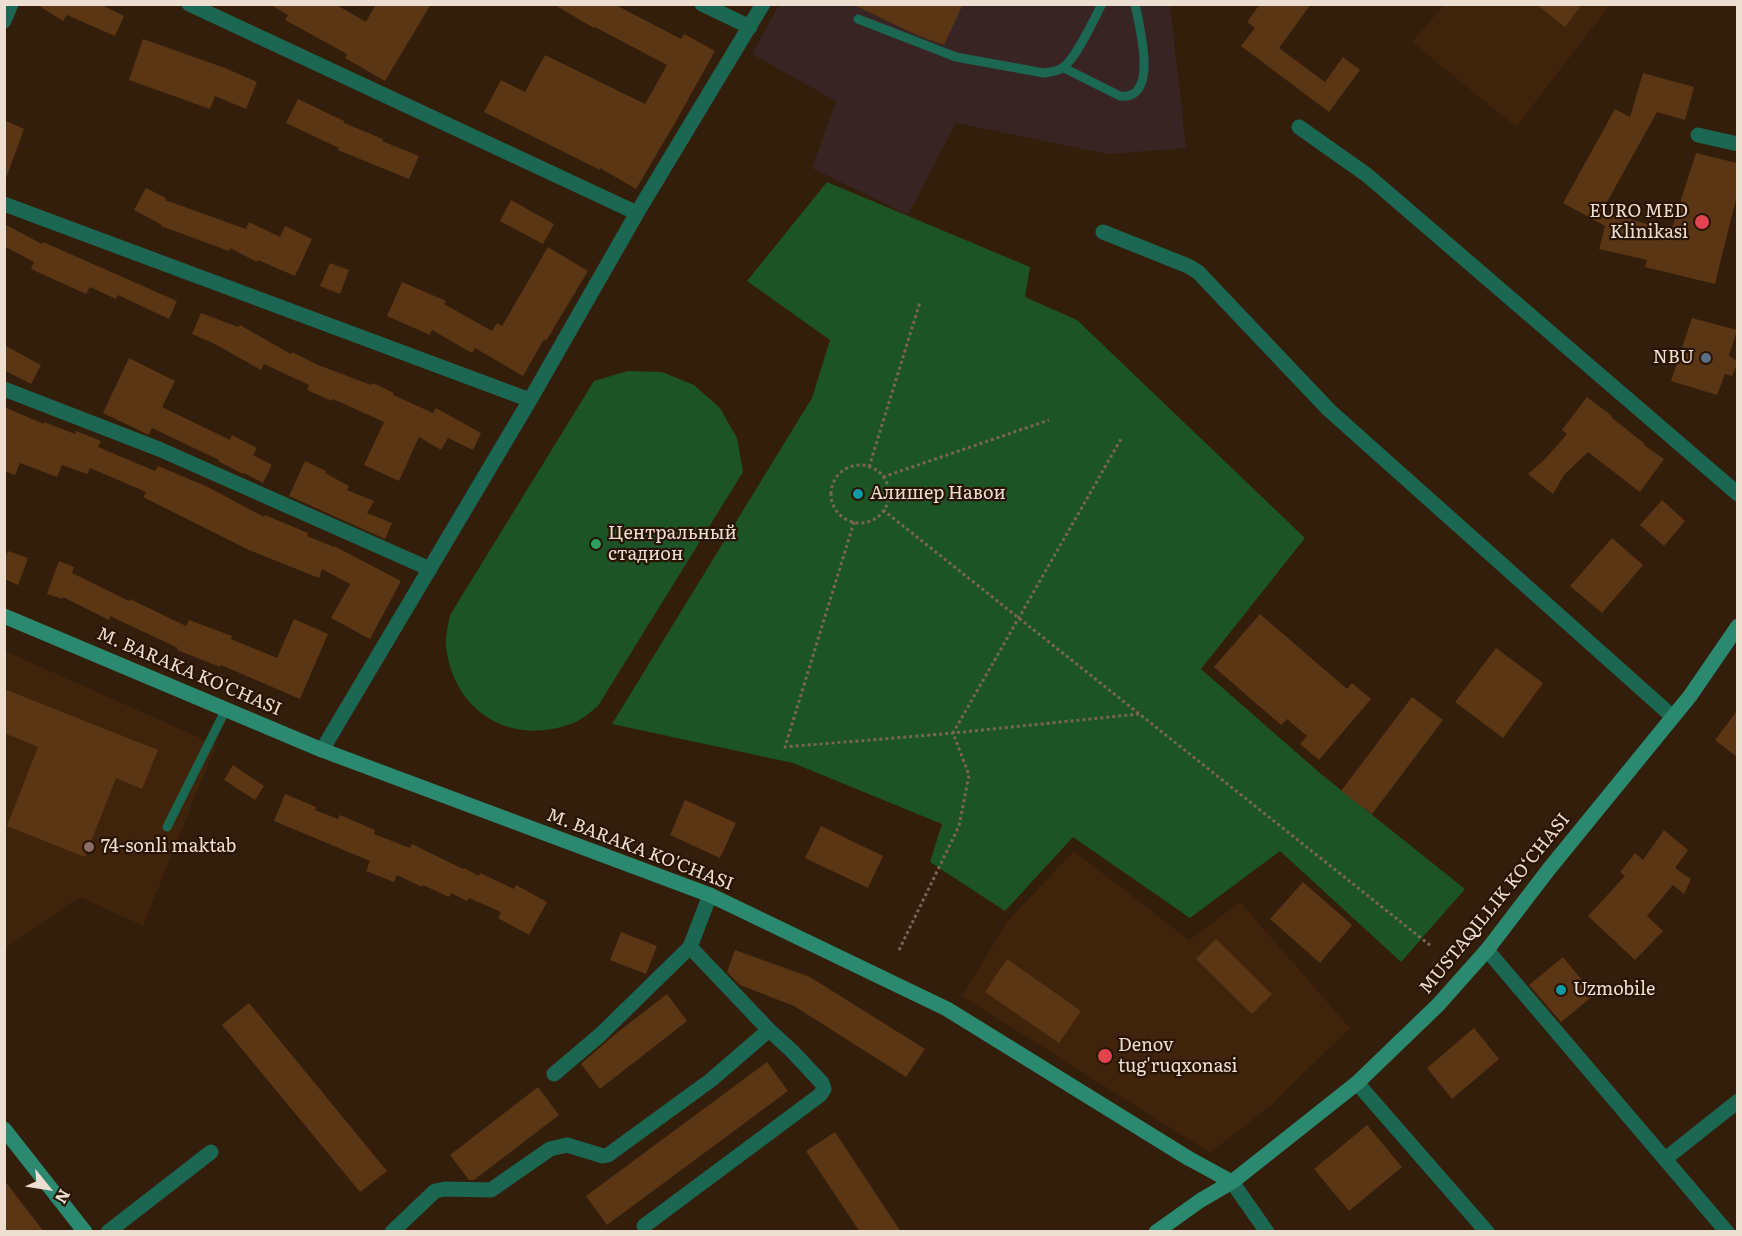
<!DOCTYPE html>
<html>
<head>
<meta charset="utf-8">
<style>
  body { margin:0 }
  #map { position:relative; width:1742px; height:1236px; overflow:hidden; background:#331d0b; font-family:Literata,serif }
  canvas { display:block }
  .frame { position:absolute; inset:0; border:6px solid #edded2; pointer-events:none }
  .north { position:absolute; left:18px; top:1158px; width:60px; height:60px; -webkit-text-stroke:4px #291403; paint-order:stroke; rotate:120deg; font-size:16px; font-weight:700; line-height:24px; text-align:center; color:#edded2 }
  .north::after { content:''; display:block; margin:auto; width:21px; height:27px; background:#edded2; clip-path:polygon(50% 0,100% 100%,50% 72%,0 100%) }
</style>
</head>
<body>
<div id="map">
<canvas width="1742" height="1236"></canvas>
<div class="frame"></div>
<div class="north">N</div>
</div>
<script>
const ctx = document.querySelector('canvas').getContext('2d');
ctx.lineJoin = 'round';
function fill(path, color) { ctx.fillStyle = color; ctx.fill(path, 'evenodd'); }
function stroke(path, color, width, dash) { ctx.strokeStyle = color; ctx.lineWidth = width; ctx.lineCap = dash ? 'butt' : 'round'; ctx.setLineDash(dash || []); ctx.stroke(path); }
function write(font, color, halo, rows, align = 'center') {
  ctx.font = font + ' Literata,serif'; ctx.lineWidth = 4.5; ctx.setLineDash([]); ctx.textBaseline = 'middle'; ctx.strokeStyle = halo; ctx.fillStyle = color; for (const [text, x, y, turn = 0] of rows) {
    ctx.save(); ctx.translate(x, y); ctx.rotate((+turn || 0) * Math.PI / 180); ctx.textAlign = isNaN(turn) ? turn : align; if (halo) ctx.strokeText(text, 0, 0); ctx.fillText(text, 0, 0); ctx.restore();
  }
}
fill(new Path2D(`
  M779 5H1170L1186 148 1108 154 956 123 908 215 812 168 836 101 752 54Z`), '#382523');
fill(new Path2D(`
  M1444 5H1610L1516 127 1412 42Z
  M5 651 216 745 143 926 80 897 5 948Z
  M1074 851 1189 940 1240 902 1350 1028 1271 1105 1210 1153 962 996 1007 922Z`), '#3f240b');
fill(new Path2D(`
  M827 182 1030 267 1025 297 1077 320 1305 538 1201 669 1321 774 1465 889 1401 962 1280 851 1190 918 1073 837 1005 911 930 862 942 824 793 763 612 724 812 398 830 340 747 281Z
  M628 371 662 372 694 385 720 408 737 438 743 472 598 706C590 712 581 721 571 724 510 746 454 712 446 647 445 637 448 625 450 615L594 381Z`), '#1c5425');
fill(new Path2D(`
  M36 4H100L124 16 115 36 67 15 63 21Z
  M269 4H335L366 22 376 4H431L385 81 345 58 347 54 285 20 288 15Z
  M553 4H614L681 39 684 34 715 51 675 123 636 189 600 168V170L484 112 501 80 525 92 545 55 645 104 667 65 595 27 594 28Z
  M852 4H963L944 45 917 35Z
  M1260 4H1311L1279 48 1325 82 1343 57 1360 70 1329 112 1241 46 1255 28 1247 22Z
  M1536 4H1582L1565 27Z
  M143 39 225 68 257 82 246 109 215 96 210 109 129 80Z
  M1643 73 1694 87 1685 120 1657 112 1602 211 1671 231 1696 153 1737 163V195L1715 284 1645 267 1647 260 1599 249 1605 226 1563 203 1615 109 1630 117Z
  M298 99 344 121V123L383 139 382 141 419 156 409 179 338 150 339 148 286 123Z
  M4 120 24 129 6 178H4Z
  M146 188 166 198 165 200 246 229 249 222 280 237 285 226 312 239 295 276 258 260 257 262 230 248 229 251 161 226 162 225 134 210Z
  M511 200 554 224 543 244 500 221Z
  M4 224 42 244 43 242 177 301 169 319 118 295 116 299 90 287 86 294 31 269 34 262 4 246Z
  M548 247 588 271 546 341 544 339 523 376 475 348 472 353 432 330 430 335 387 316 402 282 446 301 444 304 492 331 497 323 502 326Z
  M330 263 349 270 340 294 320 286Z
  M201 313 238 327 240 325 291 354 292 352 318 365 371 385 373 383 394 393 393 395 433 413 436 408 481 433 473 450 448 438 441 450 419 437 399 481 364 465 384 422 333 399 332 401 307 390 309 385 264 364 261 370 215 344 192 334Z
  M1692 318 1737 330 1729 356 1737 361V364L1732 376 1725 374 1717 395 1671 381Z
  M4 345 41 365 31 384 4 370Z
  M129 358 175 381 162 407 230 440 232 435 257 448 253 455 272 465 263 483 244 473 243 474 218 461 219 460 152 428 149 435 103 413Z
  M1587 397 1612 416 1611 417 1645 444 1644 445 1664 459 1640 492 1588 452 1564 475 1553 494 1528 474 1545 459 1567 434 1562 430Z
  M4 407 44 424V422L75 434 76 431 101 441 98 447 155 471 158 466 208 487 264 517 265 515 308 533 307 536 334 547V546L401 581 370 639 331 618 350 584 322 569 319 578 249 550 143 497 146 492 90 468 87 474 62 465 57 477 20 463 15 475 4 471Z
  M305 461 326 471 325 473 349 486 347 490 374 501 367 513 392 523 385 539 289 496Z
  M1662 500 1685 521 1664 546 1640 525Z
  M1612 538 1643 565 1602 613 1570 586Z
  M8 551 28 558 18 585 4 579V561Z
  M59 561 74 567 72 573 129 601 130 599 186 626 189 620 232 636 231 639 277 658 294 619 328 634 300 699 221 665 220 667 177 650 178 648 110 616 109 620 63 597V599L47 594Z
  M1260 614 1347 689 1352 683 1371 699 1319 760 1300 744 1307 736 1287 719 1281 725 1214 667Z
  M1496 648 1543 683 1503 738 1455 702Z
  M4 689 158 750 142 789 116 778 85 857 7 826 38 747 4 733Z
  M1412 697 1443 720 1372 814 1341 791Z
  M1737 711V757L1715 740Z
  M233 765 264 786 255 800 224 780Z
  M285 794 316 807 315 810 338 819 340 815 375 830 374 834 410 848 412 844 463 869 464 868 479 876 480 873 514 889 516 885 547 902 529 935 498 918 501 912 469 898 467 901 451 893 449 897 423 885 422 887 397 875 394 882 366 871 370 861 274 821Z
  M685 800 736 823 720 858 670 835Z
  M821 826 883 856 868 888 805 858Z
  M1664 830 1688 850 1675 868 1691 879 1684 894 1673 885 1647 916 1663 931 1635 960 1588 916 1625 876 1620 872 1635 853 1643 860Z
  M1303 882 1352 925 1320 963 1270 919Z
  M621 932 657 946 646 974 610 960Z
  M1216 939 1272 994 1252 1014 1196 959Z
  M735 950 810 977 925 1049 906 1077 794 1006 740 985 727 972Z
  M1563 957 1594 995 1561 1022 1529 985Z
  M1007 959 1081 1011 1059 1043 985 992Z
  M667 994 687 1021 600 1089 581 1064 614 1035Z
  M249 1003 387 1171 360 1192 222 1025Z
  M1474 1028 1499 1059 1452 1099 1427 1068Z
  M767 1062 788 1091 607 1225 586 1196Z
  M538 1087 559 1115 474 1180H469L450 1155Z
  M1367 1125 1402 1167 1349 1211 1314 1169Z
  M835 1132 901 1232H860L806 1151Z
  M4 1180 44 1232H4Z`), '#5b3614');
stroke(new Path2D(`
  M831 494a29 29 0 1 1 58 0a29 29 0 1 1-58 0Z
  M869 467 920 302
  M883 477 1049 420
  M883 510 1431 946
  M854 522 785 747 953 733 1139 714
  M899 950 959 826 969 775 953 733 1121 439`), '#786555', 3, [3, 3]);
stroke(new Path2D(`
  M858 19 956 57 1044 73C1050 72 1056 72 1062 68 1075 61 1094 19 1102 4
  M1064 68 1120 96C1160 101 1139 25 1135 4
  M167 827 226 709`), '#1b6752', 9);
stroke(new Path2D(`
  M189 4 637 213
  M702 4 750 27
  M4 21 11 4
  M1299 127 1367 175 1738 494
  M1698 135 1738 144
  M4 204 530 400
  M1103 232 1188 266 1198 272 1329 410 1673 717
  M4 389 159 449 430 569
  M322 750 530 400 637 213 763 4
  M1487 950 1727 1232
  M554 1074 600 1035 690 947 710 895
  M1357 1083 1487 1232
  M1665 1159 1738 1101
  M1232 1182 1267 1232
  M644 1226 820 1095 824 1089 822 1083 792 1051 769 1030 690 947
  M108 1232 211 1152
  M392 1232 435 1191 445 1189 491 1190 550 1149 567 1145 603 1156 608 1155 711 1080 769 1030`), '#1b6752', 15);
stroke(new Path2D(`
  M4 616 322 750 710 895 947 1009 1188 1158 1232 1182
  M4 1129 85 1232
  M1156 1232 1201 1200 1232 1182 1357 1083 1438 1005 1487 950 1549 869 1690 696 1738 626`), '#2a896e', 15);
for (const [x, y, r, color] of [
  [1702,222,8,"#e0444e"],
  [1706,358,6,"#5c6f8a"],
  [858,494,6,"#0f9aa8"],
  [596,544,6,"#2e9e5b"],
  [89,847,6,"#8d6e63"],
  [1561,990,6,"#0f9aa8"],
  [1105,1056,8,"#e0444e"]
]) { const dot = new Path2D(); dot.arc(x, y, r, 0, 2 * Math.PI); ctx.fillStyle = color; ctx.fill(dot); stroke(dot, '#291403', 2); }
write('18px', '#edded2', '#291403', [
  ["EURO MED",1688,212,"right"],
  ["Klinikasi",1688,233,"right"],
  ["NBU",1694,358,"right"],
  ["Алишер Навои",870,494],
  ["Центральный",608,534],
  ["стадион",608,555],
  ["74-sonli maktab",101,847],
  ["Uzmobile",1573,990],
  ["Denov",1118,1046],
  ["tug'ruqxonasi",1118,1067]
], 'left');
write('18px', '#edded2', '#291403', [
  ["M. BARAKA KO'CHASI",189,672,23],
  ["M. BARAKA KO'CHASI",640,850,21],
  ["MUSTAQILLIK KO‘CHASI",1495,904,-51]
]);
</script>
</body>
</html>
